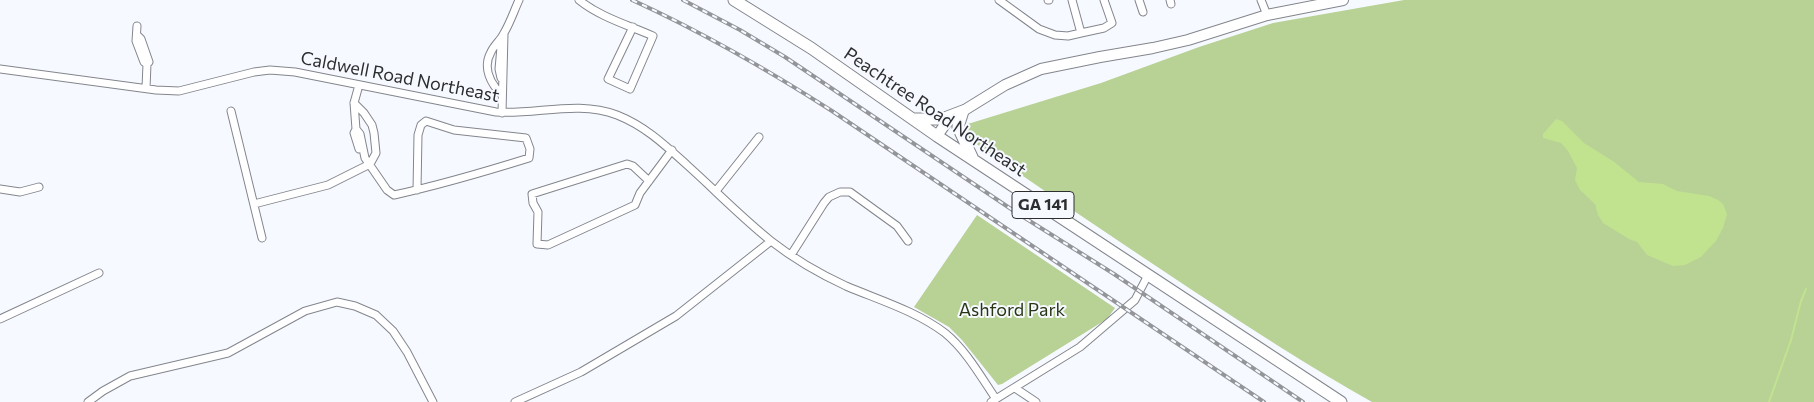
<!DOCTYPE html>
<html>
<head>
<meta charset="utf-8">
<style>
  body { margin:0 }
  canvas { display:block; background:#f6f9ff }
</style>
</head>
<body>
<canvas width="1814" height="402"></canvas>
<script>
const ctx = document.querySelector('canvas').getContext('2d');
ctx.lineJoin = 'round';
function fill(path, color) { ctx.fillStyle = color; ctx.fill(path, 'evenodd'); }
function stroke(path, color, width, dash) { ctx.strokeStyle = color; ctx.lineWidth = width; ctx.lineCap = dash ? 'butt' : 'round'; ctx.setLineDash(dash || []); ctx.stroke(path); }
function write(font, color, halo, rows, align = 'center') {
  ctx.font = font + ' Commissioner,sans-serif'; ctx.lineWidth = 4; ctx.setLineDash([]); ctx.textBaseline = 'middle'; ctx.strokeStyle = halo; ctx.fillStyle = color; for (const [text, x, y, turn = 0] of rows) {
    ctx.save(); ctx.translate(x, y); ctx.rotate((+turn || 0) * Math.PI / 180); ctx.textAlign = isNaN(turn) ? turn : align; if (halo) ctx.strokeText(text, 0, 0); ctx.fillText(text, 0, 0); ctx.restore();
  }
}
fill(new Path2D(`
  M1404 0H1814V402H1372C1310 367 1251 329 1192 290 1113 238 1036 185 959 132L958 127 1101 83 1199 47 1273 23Z
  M977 215 1115 308 1107 319 1002 384 998 385 962 340 949 327 914 307Z`), '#b8d195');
fill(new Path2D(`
  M1556 119 1562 121 1584 143 1613 161 1639 182 1663 184 1677 191 1709 196 1718 200 1723 204 1727 214 1723 228 1716 241 1701 257 1685 265 1673 266 1647 255 1637 242 1629 239 1603 223 1598 215 1595 204 1580 190 1575 180 1577 168 1568 151 1561 143 1543 138V134Z`), '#c1e390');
stroke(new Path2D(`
  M1769 402 1791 340 1801 301 1806 289`), '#c1e390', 2);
const minor = new Path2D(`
  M579 0C600 17 628 25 653 36L630 89 608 79 633 27
  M999 0 1039 29 1055 35 1068 36 1081 33 1104 28 1112 23 1104 0
  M1048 0H1049
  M1072 0 1081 33
  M1139 0 1143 12
  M1170 0 1171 4
  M1261 0 1267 15
  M137 26 136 41 144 62 147 64
  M137 35 141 39 149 62 147 64 146 88
  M0 69 156 90 179 91 254 72 270 70 295 72 496 112C537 115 577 100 617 115 645 126 665 145 687 165 715 190 742 218 771 241 794 259 820 274 846 286 879 300 916 311 945 333 966 350 981 377 996 399
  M501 78 499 69 501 47
  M359 85 354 103 356 129 354 133 359 149
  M502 95C491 84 482 68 491 52 494 45 501 40 504 33 510 23 514 11 519 0
  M231 111 262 238
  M502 113 504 34
  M356 129 360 134 365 158 387 190 394 195C440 185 484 172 529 158L530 149 526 138 454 130 426 121 421 125 418 135 417 190
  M649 181 633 166 627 164 532 194 533 203 538 212 537 244 548 245 635 205 640 193 672 150
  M0 189 20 192 39 187
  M716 191 759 137
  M254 204 328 185 370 164 376 153 374 133 372 125 364 113 354 103
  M791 255 824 203 829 197 840 192H850L897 226 908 241
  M0 319 99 273
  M1015 388 1036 402
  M88 402 103 391 130 376 228 353 305 311 337 302 355 306 376 315 393 331 407 352 433 402
  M515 402 581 372 676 316 771 241
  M991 402 1080 347 1135 300 1148 275`);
const secondary = new Path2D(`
  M937 136 946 123 963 111 1005 85 1041 69 1100 57 1153 48 1188 40 1267 15 1343 0`);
const trunk = new Path2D(`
  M734 0 811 48 937 136 1341 402
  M963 111 958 127 972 157
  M914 119H942L963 111`);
stroke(minor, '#83868c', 9);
stroke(secondary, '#83868c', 12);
stroke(trunk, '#83868c', 13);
stroke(minor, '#fff', 7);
stroke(secondary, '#fff', 10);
stroke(trunk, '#fff', 11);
const rail = new Path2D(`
  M632 0C702 32 768 70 832 111L1264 402
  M683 0 740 30 785 57 1017 213 1114 274 1303 402`);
stroke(rail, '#939599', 4);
stroke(rail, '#f6f9ff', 2, [5.5]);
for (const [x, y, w] of [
  [1043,205,62]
]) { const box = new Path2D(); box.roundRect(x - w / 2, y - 13.5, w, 27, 4); ctx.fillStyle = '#f6f9ff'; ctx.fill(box); stroke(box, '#2d2e30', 1); }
write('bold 16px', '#2d2e30', null, [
  ["GA 141",1043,205]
]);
write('18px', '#2d2e30', '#f6f9ff', [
  ["Caldwell Road Northeast",400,77,11],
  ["Peachtree Road Northeast",935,112,34]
]);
write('18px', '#293614', '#f6f9ff', [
  ["Ashford Park",1012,310]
]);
</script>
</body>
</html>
